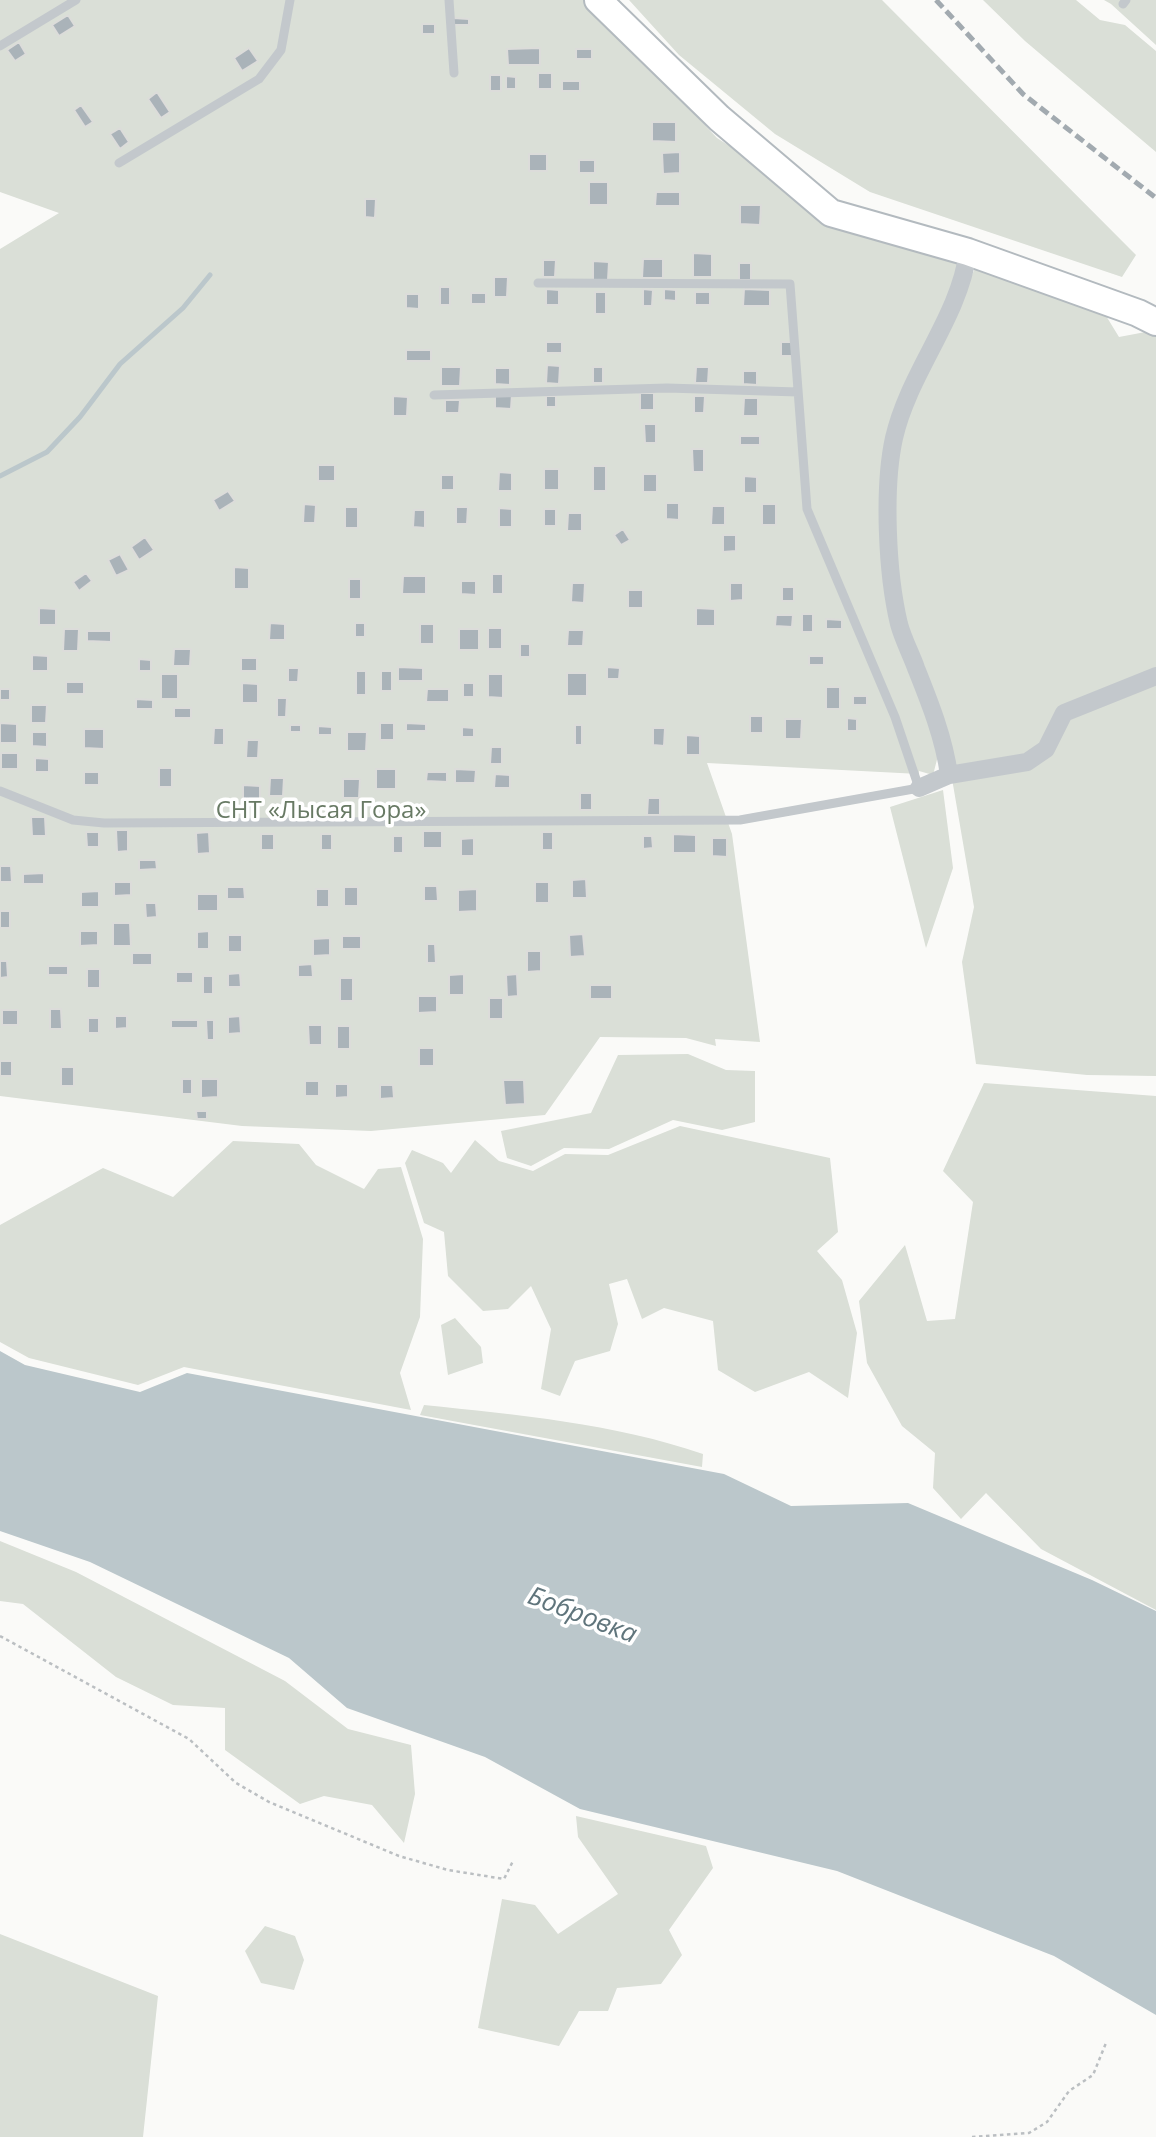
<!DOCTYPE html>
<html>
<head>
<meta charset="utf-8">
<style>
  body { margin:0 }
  canvas { display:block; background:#fafaf8 }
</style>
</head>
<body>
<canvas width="1156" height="2137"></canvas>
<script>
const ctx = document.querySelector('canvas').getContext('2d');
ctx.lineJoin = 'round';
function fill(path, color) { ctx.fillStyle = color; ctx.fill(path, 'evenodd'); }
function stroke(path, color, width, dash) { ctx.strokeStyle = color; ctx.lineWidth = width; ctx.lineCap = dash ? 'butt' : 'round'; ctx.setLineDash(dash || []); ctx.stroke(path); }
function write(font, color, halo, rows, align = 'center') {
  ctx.font = font + ' "Open Sans",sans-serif'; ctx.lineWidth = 7; ctx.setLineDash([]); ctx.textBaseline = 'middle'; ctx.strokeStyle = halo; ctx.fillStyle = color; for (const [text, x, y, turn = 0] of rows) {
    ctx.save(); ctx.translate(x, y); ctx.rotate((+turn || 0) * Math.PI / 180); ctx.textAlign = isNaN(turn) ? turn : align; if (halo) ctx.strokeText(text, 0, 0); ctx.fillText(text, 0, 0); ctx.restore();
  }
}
fill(new Path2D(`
  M0 0H587L717 138 742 154 830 227 870 220 963 254 958 282 908 379 884 549 940 748 933 775 919 771V774L707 763 732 834 760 1042 715 1039 716 1046 686 1038 600 1037 545 1115 371 1131 242 1126 0 1096V249L59 213 0 192Z
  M629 0H882L1136 255 1122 277 870 192 775 134 679 55Z
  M983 0H1076L1100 20 1125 25 1156 51V152L1025 41Z
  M1104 0H1156V45L1111 4Z
  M978 262 1100 306 1119 337 1156 330V1076L1087 1075 976 1064 962 962 974 907 945 738 900 617 891 524 900 430Z
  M943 790 953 868 926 948 890 807Z
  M688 1054 726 1070 755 1071V1122L722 1130 673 1120 609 1149 564 1148 531 1166 507 1158 501 1131 591 1113 618 1055Z
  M984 1083 1156 1096V1610L1041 1549 986 1493 961 1519 933 1488 935 1453 902 1426 867 1363 859 1301 905 1245 927 1321 955 1319 973 1202 943 1171Z
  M680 1126 830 1158 838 1232 817 1251 842 1280 857 1333 848 1398 809 1372 755 1392 718 1370 713 1321 664 1308 642 1319 627 1279 609 1284 618 1324 610 1351 575 1361 560 1396 541 1389 551 1329 531 1286 508 1309 483 1311 448 1276 444 1232 424 1223 405 1163 412 1150 443 1163 451 1173 475 1140 499 1161 533 1171 565 1154 608 1155Z
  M233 1141 299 1144 316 1165 364 1189 378 1169 401 1167 423 1239 420 1317 400 1373 411 1410 184 1367 138 1385 29 1358 0 1342V1225L103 1168 173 1197Z
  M455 1318 481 1347 483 1363 448 1375 441 1325Z
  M424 1405C518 1415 613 1423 703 1454L702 1467 420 1415Z
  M0 1541 76 1572 285 1681 348 1729 411 1745 415 1794 404 1843 372 1805 324 1796 300 1804 225 1750V1708L173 1705 116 1677 23 1604 0 1601Z
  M576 1816 706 1846 713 1868 669 1930 682 1955 661 1984 617 1988 608 2011H579L559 2046 478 2028 502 1899 535 1905 558 1934 618 1894 578 1837Z
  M265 1926 295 1936 304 1960 294 1990 261 1983 245 1951Z
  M0 1934 158 1996 143 2137H0Z`), '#dadfd7');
fill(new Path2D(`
  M0 1351 25 1365 140 1392 187 1373 724 1474 791 1506 908 1503 1092 1580 1156 1611V2015L1054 1956 837 1871 580 1809 485 1757 347 1708 289 1658 90 1562 0 1531Z`), '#bbc7cb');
stroke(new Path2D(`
  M0 476 47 452 80 417 120 364 183 308 210 275`), '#bbc7cb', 5);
const building = new Path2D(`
  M68 15 75 26 59 36 52 25Z
  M453 18 469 19V25H453Z
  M422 24H435V34H422Z
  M19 42 26 54 15 61 7 50Z
  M249 48 258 61 242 71 234 58Z
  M540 48V65H508L507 49Z
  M576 49H592V59H576Z
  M538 73H552V89H538Z
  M490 75H501V91H490Z
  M506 76 516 77V89H506Z
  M562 81H580V91H562Z
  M157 92 170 112 161 118 148 99Z
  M81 105 93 122 85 127 74 110Z
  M652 122H676V142L652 141Z
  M120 128 129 142 120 149 110 134Z
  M680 152V173L663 174 662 153Z
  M529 154H547V171H529Z
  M579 160H595V173H579Z
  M589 182H608V205H589Z
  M656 192H680V206H655Z
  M365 199H376L375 218 365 217Z
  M740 205H761L760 225 740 224Z
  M693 253 712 254V277H693Z
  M643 259H663V278H642Z
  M543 260H556L555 277H543Z
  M593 261 609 262 608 280H593Z
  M739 263H751V280H739Z
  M494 277H508L507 297H494Z
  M440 287H450V305H440Z
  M546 289 559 290V305H546Z
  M643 289 653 290 652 306H643Z
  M664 289 676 290V301L664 300Z
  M744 289 770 290V306H743Z
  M595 292H606V314H595Z
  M695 292H710V305H695Z
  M471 293H486V304H471Z
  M406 294H419V309L406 308Z
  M546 342H562V353H546Z
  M781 342H792V356H781Z
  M406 350H431V361H406Z
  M547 365 560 366 559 384 546 383Z
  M441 367H461L460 386H441Z
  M593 367H603V383H593Z
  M696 367H709L708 383H695Z
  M495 368H510V385L495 384Z
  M743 371H757V385L743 384Z
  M640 393H654V410H640Z
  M495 394H512L511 409 495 408Z
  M393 396 408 397 407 416H393Z
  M546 396H556V407H546Z
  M694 396H705L704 413H694Z
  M744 398H758V416H743Z
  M445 400H460L459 413H445Z
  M644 424H656V443H645Z
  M740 436H760V445H740Z
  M692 449H704V472H693Z
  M318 465H335V481H318Z
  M593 466H606V491H593Z
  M544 469H559V490H544Z
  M499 472 512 473V491H498Z
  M643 474H657V492H643Z
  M441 475H454V490H441Z
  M744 476 757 477V493H744Z
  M228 491 235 501 219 511 213 500Z
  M666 503H679V520L666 519Z
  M304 504 316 505 315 523H303Z
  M762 504H776V525H762Z
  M712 506H725V525H711Z
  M345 507H358V528H345Z
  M456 507H468L467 524H456Z
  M499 508 512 509V527H499Z
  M544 509H556V526H544Z
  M414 510H425V528L413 527Z
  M568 513H582V531H567Z
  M623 529 630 540 621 545 614 535Z
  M723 535H736V551L723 552Z
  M145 537 154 550 139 560 131 547Z
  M120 554 129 570 116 576 108 560Z
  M234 567 249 568V589H234Z
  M86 573 92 581 79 591 73 582Z
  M492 574H503V594H492Z
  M403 576H426V594H402Z
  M349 579H361V599H349Z
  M461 581H476V595L461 594Z
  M572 583H585L584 603 571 602Z
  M730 583H743V600L730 601Z
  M782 587H794V601H782Z
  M628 590H643V608H628Z
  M39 608 56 609V625H39Z
  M696 608 715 609V626H696Z
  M802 614H813V632H802Z
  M776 615H793L792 627 775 626Z
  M826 619 842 620V629H826Z
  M270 623 285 624V640H269Z
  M355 623H365V637H355Z
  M420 624H434V644H420Z
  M488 628H502V649H488Z
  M64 629H79L78 651H63Z
  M459 629H479V650H459Z
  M568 630H584L583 646H567Z
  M87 631H111V642L87 641Z
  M520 644H530V657H520Z
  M174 649H191L190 666H173Z
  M32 655 48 656V671H32Z
  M809 656H824V665H809Z
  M241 658H257V671H241Z
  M139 659 151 660V671H139Z
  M398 667 423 668V681H398Z
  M607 667 620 668 619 679H607Z
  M288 668H299L298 682H288Z
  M356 671H366V695H356Z
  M381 671H392V691H381Z
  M567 673H587V696H567Z
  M161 674H178V699H161Z
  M488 674H503V698L488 697Z
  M66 682H84V694H66Z
  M242 683 258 684V703H242Z
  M463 683H474V697H463Z
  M826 687H840V709H826Z
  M0 689H10V700H0Z
  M427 689H449V702H426Z
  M853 696H867V705H853Z
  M277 698H287L286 717H277Z
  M136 699 153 700V709H136Z
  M31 705H47L46 723H31Z
  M174 708H191V718H174Z
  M750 716H763V733H750Z
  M847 718 857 719V731H847Z
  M785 719H802L801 739H785Z
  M0 723 17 724V743H0Z
  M380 723H394V740H380Z
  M406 723 426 724V731H406Z
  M290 725H301V732H290Z
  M575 725H582V745H575Z
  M318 726 332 727V735H318Z
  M462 727 474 728V737H462Z
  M214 728H224V745H213Z
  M653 728H665L664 746 653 745Z
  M84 729H104V749L84 748Z
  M32 732H47V747L32 746Z
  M347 732H367L366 751H347Z
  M686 735 700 736V755H686Z
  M247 740H259L258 758H246Z
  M491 747H502V764H490Z
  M1 753H18V769H1Z
  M35 758 49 759V772H35Z
  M159 768H172V787H159Z
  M376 769H396V789H376Z
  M455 769 476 770 475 783H455Z
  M84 772H99V785H84Z
  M427 772H447V782L426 781Z
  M495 774 510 775V788H494Z
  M270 778H284L283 796H269Z
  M343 779H360L359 798H343Z
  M243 785 260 786V804H243Z
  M580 793H592V810H580Z
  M648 798H660V815H647Z
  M31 817H45L46 836H32Z
  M116 830H128V851L117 852Z
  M423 831H442V848H423Z
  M86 832H99V847H87Z
  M209 832 210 853 197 854 196 833Z
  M542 832H553V850H542Z
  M261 834H274V850H261Z
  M321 834H332V850H321Z
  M673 834 696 835V853H673Z
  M393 836H403V853H393Z
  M643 836H652L653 848 643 849Z
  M474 838V856H461V839Z
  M712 838H727V857L712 856Z
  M139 860H156L157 869 139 870Z
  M0 866H11L12 882H0Z
  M44 873V884H23V874Z
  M586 879 587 898H572V880Z
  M114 882H131V895L114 896Z
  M535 882H549V903H535Z
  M424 886H437L438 901H424Z
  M227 887H244L245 899H227Z
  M344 887H358V906H344Z
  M316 889H329V907H316Z
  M477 889V911L458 912V890Z
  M99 891V907H81V892Z
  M197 894H218V911H197Z
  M145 903H156L157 917 146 918Z
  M0 911H10V928H0Z
  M113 923H130L131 946H113Z
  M80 931H98V945L80 946Z
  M209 931V949H197V932Z
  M583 934 585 956 570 957 569 935Z
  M228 935H242V952H228Z
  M342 936H361V949H342Z
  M330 938V955L313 956V939Z
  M427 944H435L436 963H427Z
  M527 951H541V971L527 972Z
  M132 953H152V965H132Z
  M0 961H7L8 977 0 978Z
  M312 964 313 977H298V965Z
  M48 966H68V975H48Z
  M87 969H100V988H87Z
  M176 972H193V983H176Z
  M240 973 241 987H228V974Z
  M464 974V995H449V975Z
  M517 974 518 996 507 997 506 975Z
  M203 976H213V994H203Z
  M340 978H353V1001H340Z
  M590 985H612V999H590Z
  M418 996H437V1012L418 1013Z
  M489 998H503V1019H489Z
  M50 1009H61L62 1029H50Z
  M2 1010H18V1025H2Z
  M115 1016H127V1028L115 1029Z
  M240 1016 241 1033 228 1034V1017Z
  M88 1018H99V1033H88Z
  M171 1020H198V1028H171Z
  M206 1020H214V1040H207Z
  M308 1025H322V1045H309Z
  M337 1026H350V1049H337Z
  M419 1048H434V1066H419Z
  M0 1061H12V1076H0Z
  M61 1067H74V1086H61Z
  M182 1079H192V1094H182Z
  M201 1079H218V1097L201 1098Z
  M503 1080H524L525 1104 505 1105Z
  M305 1081H319V1096H305Z
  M335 1084H348V1097L335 1098Z
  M380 1085H393L394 1098 380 1099Z
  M196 1111H207V1119H197Z`);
fill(building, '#aab3b9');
stroke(building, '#dcdcda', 2);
const secondary = new Path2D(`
  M598 0 719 118 831 213 968 252 1138 313 1156 322`);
stroke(secondary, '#b3babf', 30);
stroke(new Path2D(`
  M0 1636 189 1739 236 1783 269 1802 399 1856 448 1870 504 1879 513 1861
  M972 2137 1029 2133 1047 2122 1069 2091 1093 2075 1106 2043`), '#bbbfc2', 2.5, [3.5, 3.5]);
stroke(new Path2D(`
  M449 0 454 73
  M1123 4 1126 0
  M0 46 76 0
  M119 163 259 79 281 50 290 0
  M434 395 667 388 798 392
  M0 791 73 820 104 823 740 820 919 788 895 717 807 509 790 284 538 283`), '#c3c8cc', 9);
stroke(new Path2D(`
  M949 775 1027 762 1046 749 1064 713 1156 676
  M919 788 949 775C944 738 930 703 916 668 911 654 903 639 899 624 887 574 883 488 894 438 909 372 959 318 968 252`), '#c3c8cc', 18);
stroke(secondary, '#fff', 26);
stroke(new Path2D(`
  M936 0 1023 94 1156 198`), '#a2aab0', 5, [10, 5]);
write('24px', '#687a64', '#fff', [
  ["СНТ «Лысая Гора»",321,811]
]);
write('italic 26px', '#60757c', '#fff', [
  ["Бобровка",582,1616,21]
]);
</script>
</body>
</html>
